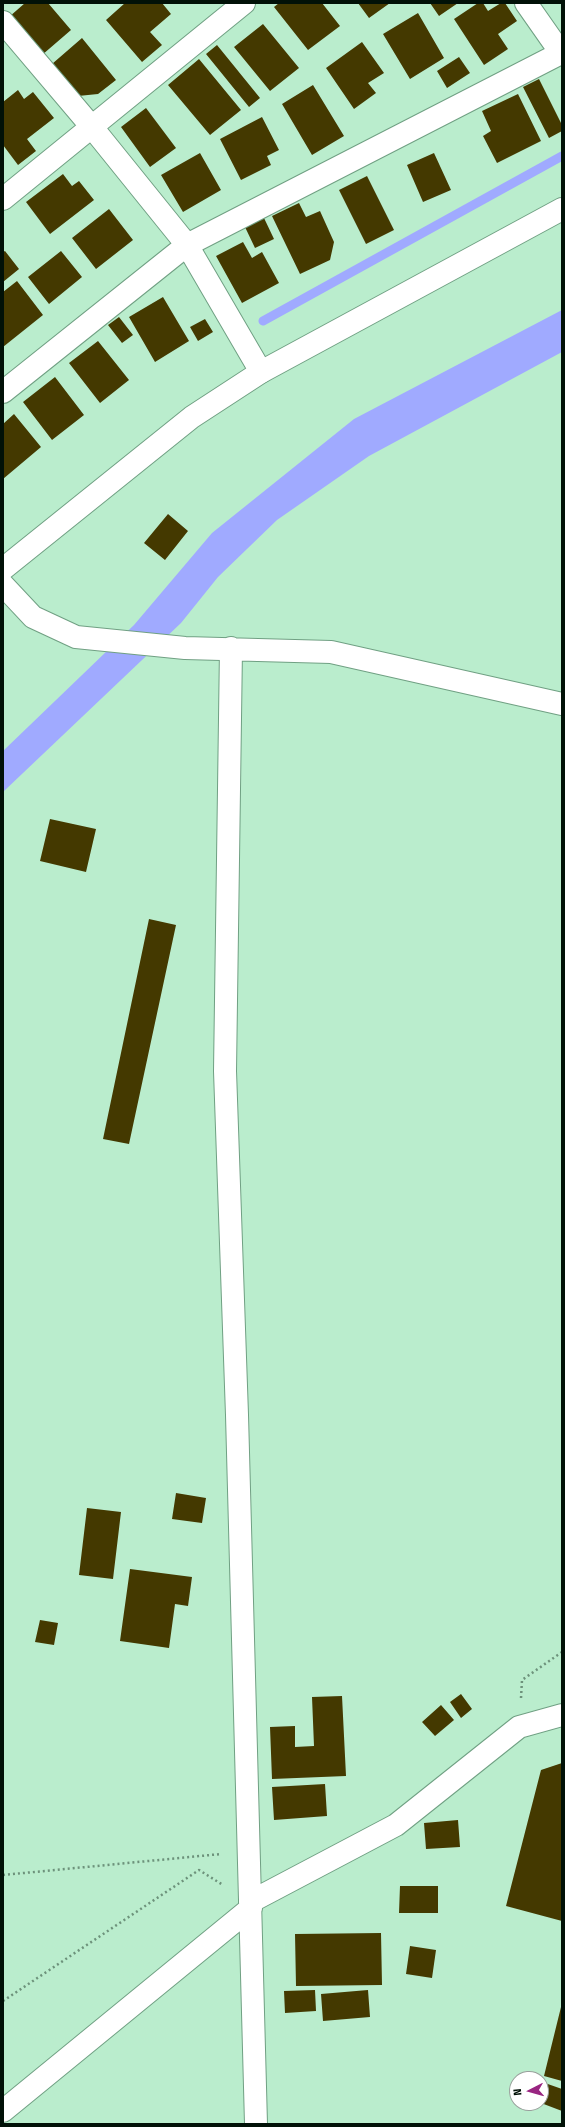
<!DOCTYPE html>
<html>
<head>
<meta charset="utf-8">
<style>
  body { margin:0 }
  #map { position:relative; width:565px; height:2127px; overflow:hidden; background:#baedcd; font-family:"Fira Sans Condensed",sans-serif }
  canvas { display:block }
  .frame { position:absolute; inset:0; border:4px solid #011107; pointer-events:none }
  .north { position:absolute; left:509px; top:2071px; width:40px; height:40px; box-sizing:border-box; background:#fff; border:1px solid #99a09c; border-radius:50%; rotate:264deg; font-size:11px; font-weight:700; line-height:16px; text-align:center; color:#011107 }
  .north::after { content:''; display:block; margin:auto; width:14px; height:18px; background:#992581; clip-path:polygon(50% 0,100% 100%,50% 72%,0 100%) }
</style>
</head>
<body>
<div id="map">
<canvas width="565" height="2127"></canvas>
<div class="frame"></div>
<div class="north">N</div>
</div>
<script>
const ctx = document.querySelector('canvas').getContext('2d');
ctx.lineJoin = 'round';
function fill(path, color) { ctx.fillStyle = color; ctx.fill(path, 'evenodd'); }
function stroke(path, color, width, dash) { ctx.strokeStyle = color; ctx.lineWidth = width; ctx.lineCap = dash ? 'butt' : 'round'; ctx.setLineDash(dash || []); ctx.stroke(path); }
fill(new Path2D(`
  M562 310V352L369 456 277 520 218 577 181 623 3 792V751L134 625 212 533 354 419Z`), '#a0aaff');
stroke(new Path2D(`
  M263 321 562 156`), '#a0aaff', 9);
fill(new Path2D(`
  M25 3H48L71 30 42 55 9 17Z
  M125 3H162L171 14 150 32 162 45 142 62 106 20Z
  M279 3H322L340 26 308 50 274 7Z
  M358 3H390L369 18Z
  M430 3H458L439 16Z
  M478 3H483L488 11 501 3H505L517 21 498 34 508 49 484 65 454 19Z
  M418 13 444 58 410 79 383 34Z
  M263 24 299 68 270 91 234 47Z
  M82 38 116 80 98 94 78 96 52 64Z
  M362 42 384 73 368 83 376 93 354 109 326 68Z
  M217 45 260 98 249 107 206 54Z
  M459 57 470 73 447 88 437 71Z
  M199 59 241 110 210 135 168 85Z
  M539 79 562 125V131L549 138 523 87Z
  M313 85 344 136 312 155 282 104Z
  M18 90 24 99 33 92 54 118 27 139 36 151 18 165 3 145V102Z
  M518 94 541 141 497 163 483 136 491 131 482 111Z
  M146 108 176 148 150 167 121 127Z
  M262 117 279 150 267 156 271 165 241 180 220 139Z
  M200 153 221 190 183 212 161 175Z
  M434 153 451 190 423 202 407 165Z
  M63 174 72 186 79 181 94 200 50 234 26 202Z
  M367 176 394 230 366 244 339 190Z
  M299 203 306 217 320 211 334 242 330 260 300 274 272 216Z
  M109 209 133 240 96 269 72 238Z
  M264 218 274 239 255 248 245 227Z
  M243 242 252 258 262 252 279 283 242 303 216 256Z
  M5 251 19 269 3 282V252Z
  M61 251 82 277 49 304 28 277Z
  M17 281 43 315 3 347V292Z
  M163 297 189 341 155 362 129 317Z
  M119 317 133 335 122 343 108 325Z
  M205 319 213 332 198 341 190 327Z
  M98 341 129 380 100 403 69 363Z
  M55 377 84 415 52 440 23 402Z
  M14 414 41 447 3 479V424Z
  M168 514 188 531 165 560 144 543Z
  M50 819 96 829 86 872 40 861Z
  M149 919 176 925 129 1144 103 1139Z
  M176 1493 206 1498 202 1523 172 1519Z
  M87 1508 121 1512 113 1579 79 1575Z
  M130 1569 192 1577 188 1606 175 1604 169 1648 120 1641Z
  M40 1620 58 1623 54 1645 35 1642Z
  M461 1694 472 1709 461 1718 450 1702Z
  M342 1696 346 1776 272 1779 270 1727 295 1726V1747L314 1746 312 1697Z
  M441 1705 454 1720 435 1736 422 1722Z
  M562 1763V1921L506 1906 541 1770Z
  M325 1784 327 1816 274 1820 272 1787Z
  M458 1820 460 1847 426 1849 424 1823Z
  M400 1886H438V1913H399Z
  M381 1933 382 1985 296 1986 295 1934Z
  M410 1946 436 1950 432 1978 406 1974Z
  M315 1990 316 2011 285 2013 284 1991Z
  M368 1990 370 2017 323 2021 321 1994Z
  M561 2007H562V2081L544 2076Z
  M542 2082 562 2089V2111L541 2103Z`), '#443900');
const street = new Path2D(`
  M3 22 91 126 187 245 261 372
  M3 199 244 3
  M3 392 187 245 561 53 526 3
  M3 585 33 617 76 637 185 648 331 652 562 704
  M231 648 225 1071 237 1415 256 2124
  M250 1902 396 1825 519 1727 562 1715
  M3 2111 251 1908`);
const secondary = new Path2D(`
  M3 569 192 417 261 372 562 209`);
stroke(street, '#70a083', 24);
stroke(secondary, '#70a083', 24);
stroke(new Path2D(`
  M521 1698 522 1680 562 1652
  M3 1875 221 1854
  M3 2001 199 1870 223 1885`), '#6d927b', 2.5, [2, 3]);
stroke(street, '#fff', 22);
stroke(secondary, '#fff', 22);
</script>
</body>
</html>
